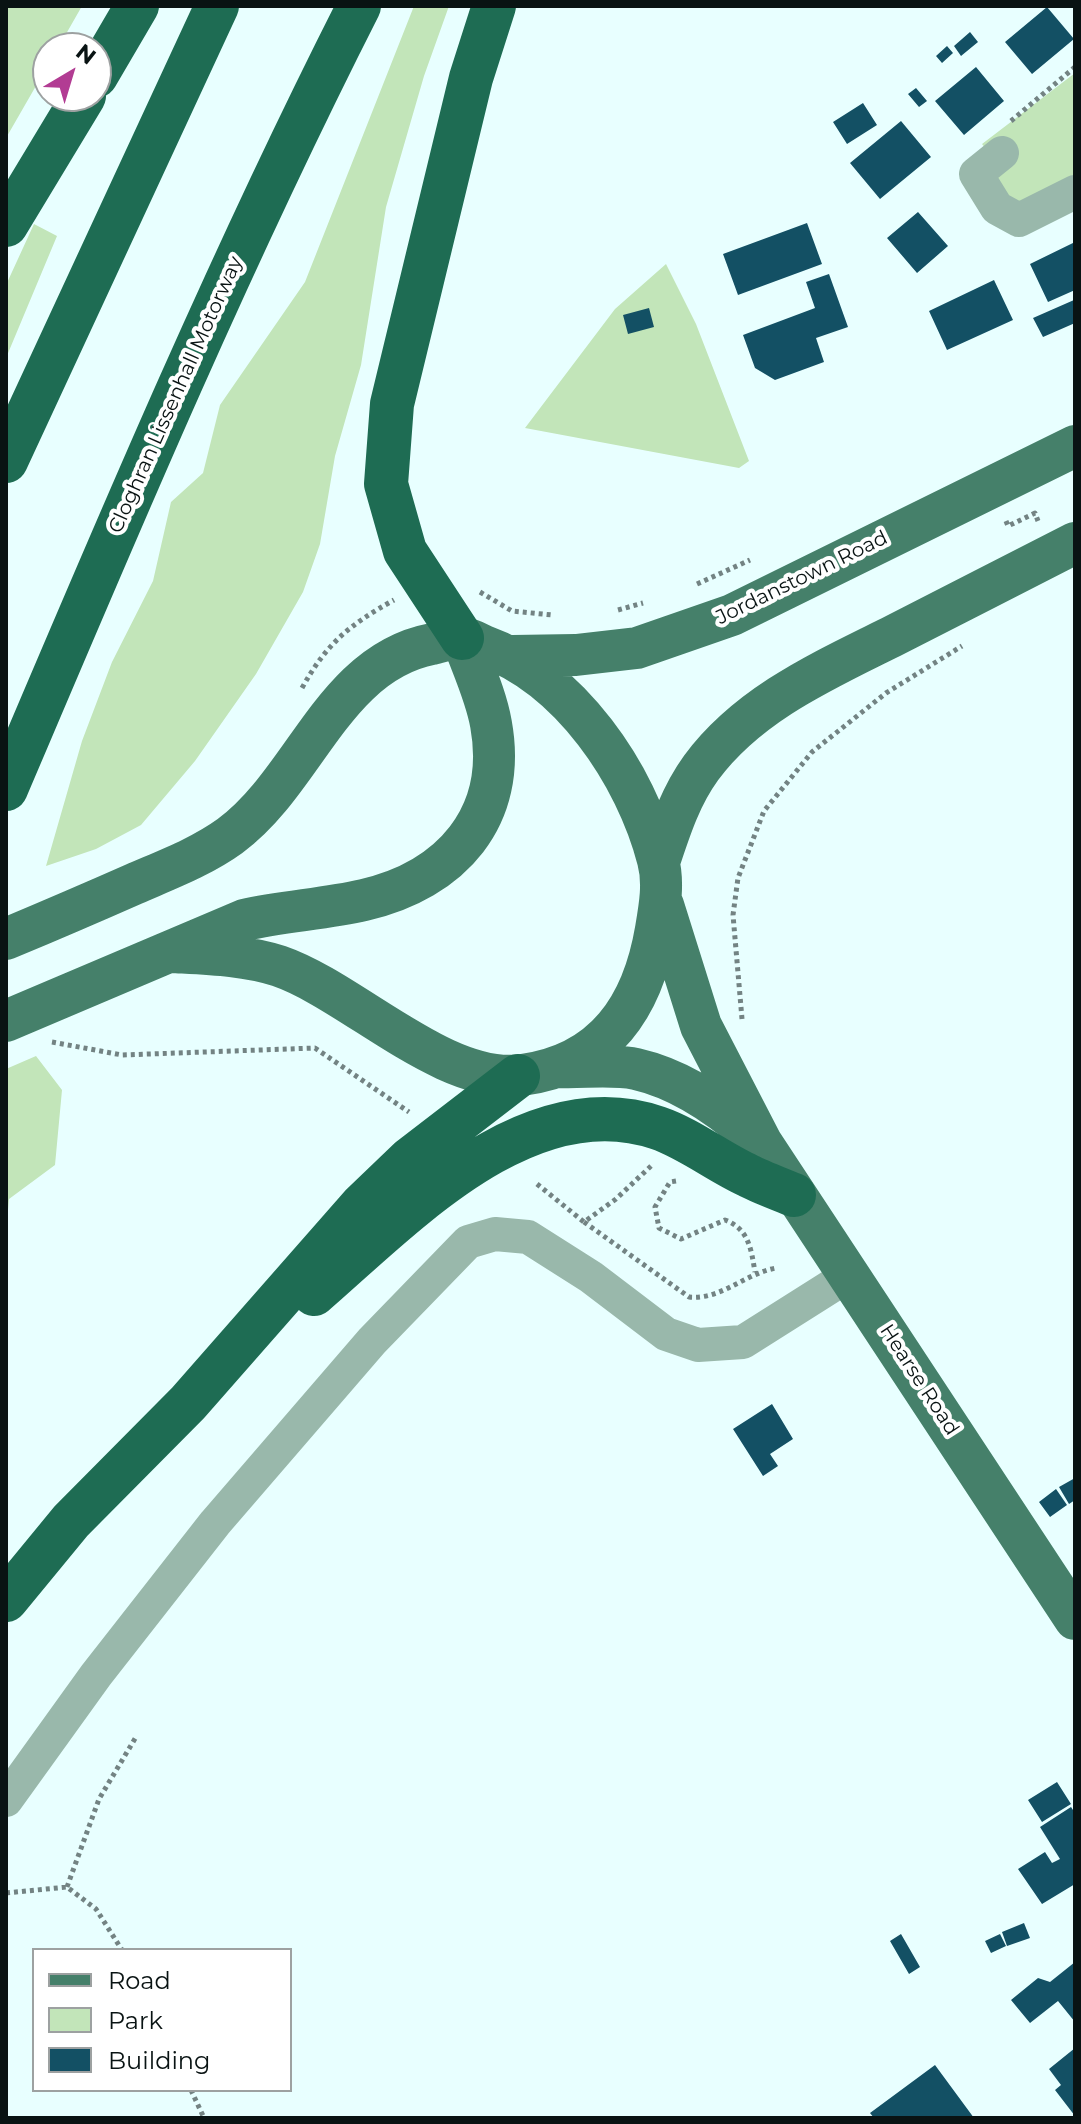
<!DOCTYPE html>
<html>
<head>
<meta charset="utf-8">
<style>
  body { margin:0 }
  #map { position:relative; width:1081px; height:2124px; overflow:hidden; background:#e8ffff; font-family:Montserrat,sans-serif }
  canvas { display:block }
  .frame { position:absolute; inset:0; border:8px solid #091313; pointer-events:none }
  .legend { position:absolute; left:32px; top:1948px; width:260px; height:144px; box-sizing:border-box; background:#fff; border:2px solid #9da1a1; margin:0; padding:10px 14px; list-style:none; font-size:24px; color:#091313 }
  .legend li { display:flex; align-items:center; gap:16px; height:40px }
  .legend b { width:40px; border:2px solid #9da1a1 }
  .north { position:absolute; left:32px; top:32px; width:80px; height:80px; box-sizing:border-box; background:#fff; border:2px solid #9da1a1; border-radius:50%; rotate:38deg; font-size:22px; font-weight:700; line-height:32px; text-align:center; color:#091313 }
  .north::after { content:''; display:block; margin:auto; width:28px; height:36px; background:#b23c93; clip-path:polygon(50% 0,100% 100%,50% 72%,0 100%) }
</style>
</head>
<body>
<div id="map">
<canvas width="1081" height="2124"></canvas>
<div class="frame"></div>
<ul class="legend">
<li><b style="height:10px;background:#45806a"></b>Road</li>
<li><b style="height:22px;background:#c2e5b9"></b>Park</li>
<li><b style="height:22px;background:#135064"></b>Building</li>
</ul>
<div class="north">N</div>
</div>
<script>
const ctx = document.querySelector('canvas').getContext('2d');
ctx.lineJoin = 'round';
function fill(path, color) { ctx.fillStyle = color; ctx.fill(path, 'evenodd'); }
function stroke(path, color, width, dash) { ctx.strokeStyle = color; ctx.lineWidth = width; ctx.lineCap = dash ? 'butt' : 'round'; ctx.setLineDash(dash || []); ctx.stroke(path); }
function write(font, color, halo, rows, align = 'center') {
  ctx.font = font + ' Montserrat,sans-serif'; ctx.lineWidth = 8; ctx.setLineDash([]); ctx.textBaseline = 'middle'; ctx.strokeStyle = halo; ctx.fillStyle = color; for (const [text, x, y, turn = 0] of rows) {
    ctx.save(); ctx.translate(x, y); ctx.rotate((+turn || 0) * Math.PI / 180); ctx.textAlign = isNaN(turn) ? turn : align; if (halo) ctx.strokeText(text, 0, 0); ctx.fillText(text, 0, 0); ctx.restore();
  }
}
fill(new Path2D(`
  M6 6H82L58 48H48V65L6 138Z
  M414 6H449L424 76 386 207 361 365 335 456 320 544 303 592 256 674 195 761 141 825 96 849 46 866 82 741 112 662 153 581 171 502 203 473 220 405 305 282Z
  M1075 73V175L1015 205 994 196 999 165 982 144Z
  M34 224 57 236 6 358V285Z
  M666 264 696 324 749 461 739 468 525 428 615 309Z
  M36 1056 62 1090 55 1165 9 1199 6 1232V1069Z`), '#c2e5b9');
fill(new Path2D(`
  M1047 7 1074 39 1032 74 1005 42Z
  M970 32 978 42 961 56 954 46Z
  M947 46 953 53 942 63 936 56Z
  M976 67 1004 101 964 135 935 101Z
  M916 88 927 101 919 107 908 94Z
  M863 103 877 125 847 144 833 122Z
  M901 121 931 157 880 199 850 163Z
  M918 212 948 246 917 273 887 238Z
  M807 223 822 264 738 295 723 254Z
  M1075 242V290L1048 302 1030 264Z
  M829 274 848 327 816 338 824 362 775 380 755 368 743 335 815 308 806 282Z
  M994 280 1013 320 947 350 929 311Z
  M1074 300 1075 323 1043 337 1033 318Z
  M649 308 654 327 628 334 623 315Z
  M772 1404 793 1439 770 1454 778 1466 763 1476 733 1429Z
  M1075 1478V1500L1069 1504 1059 1487Z
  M1056 1489 1067 1505 1050 1517 1039 1502Z
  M1057 1782 1071 1804 1042 1822 1028 1800Z
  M1071 1807 1075 1813V1884L1042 1904 1018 1869 1045 1852 1052 1863 1060 1859 1040 1827Z
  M1024 1923 1030 1938 1007 1946 1002 1932Z
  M901 1934 920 1967 909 1974 890 1941Z
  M1000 1934 1006 1946 991 1953 985 1941Z
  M1075 1962V2022L1058 2001 1030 2023 1011 2000 1038 1978 1050 1982Z
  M1075 2048V2116L1055 2090 1061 2085 1049 2069Z
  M935 2065 974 2118H874L870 2113Z`), '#135064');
stroke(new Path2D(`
  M1011 121 1075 67
  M1006 521 1008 526 1035 513 1038 521
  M697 584 750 560
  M480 592 512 611 552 615
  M618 610 643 603
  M302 688C327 643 349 625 394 600
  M742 1019 733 915 738 878 764 811 812 752 886 693 962 646
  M52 1042 122 1055 315 1048 409 1112
  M676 1181 670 1182 655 1207 659 1228 681 1239 725 1220C749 1229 751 1249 755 1272
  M537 1184 584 1222 616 1199 651 1166
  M584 1222 689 1297C721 1300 744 1274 776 1268
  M67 1887 99 1799 136 1737
  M6 1893 67 1887 96 1909 122 1950
  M191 2090 204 2118`), '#738383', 5, [4, 4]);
stroke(new Path2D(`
  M1002 153 976 174 997 208 1019 220 1075 192
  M6 1800 96 1675 215 1523 372 1341 468 1242 495 1234 528 1237 591 1277 666 1334 698 1345 743 1342 849 1275`), '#99b8ab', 34);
stroke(new Path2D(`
  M513 656 576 655 637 648 732 615 1075 446
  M659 862C670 829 680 797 701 768 749 703 825 670 895 635 955 604 1015 574 1075 543
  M663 905 701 1026 761 1142 1075 1619
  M6 939C49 921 91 903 134 884 166 870 201 857 230 836 305 781 333 663 432 644 441 642 454 637 463 638 469 638 478 643 484 646 570 677 636 774 658 860 664 882 660 906 656 929 643 1006 605 1064 522 1075 444 1086 352 991 279 966 245 955 207 954 172 952
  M6 1021 244 920C284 911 325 909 364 900 451 880 508 817 491 724 486 695 472 666 462 638
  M560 1067C584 1068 613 1064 636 1069 680 1079 718 1105 751 1134`), '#45806a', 42);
stroke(new Path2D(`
  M96 76 137 6
  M6 225 84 96
  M6 461 217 6
  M462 638 405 551 386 484 392 404 471 78 494 6
  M6 789C118 525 229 262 359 6
  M314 1294C403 1217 528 1083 658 1128 690 1139 718 1162 749 1176 763 1183 779 1189 794 1195
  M6 1600 71 1521 188 1403 361 1206 410 1159 518 1076`), '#1e6c53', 44);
write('20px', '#091313', '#fff', [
  ["Cloghran Lissenhall Motorway",176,395,-66],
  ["Jordanstown Road",802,578,-26],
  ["Hearse Road",919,1380,57]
]);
</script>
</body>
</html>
